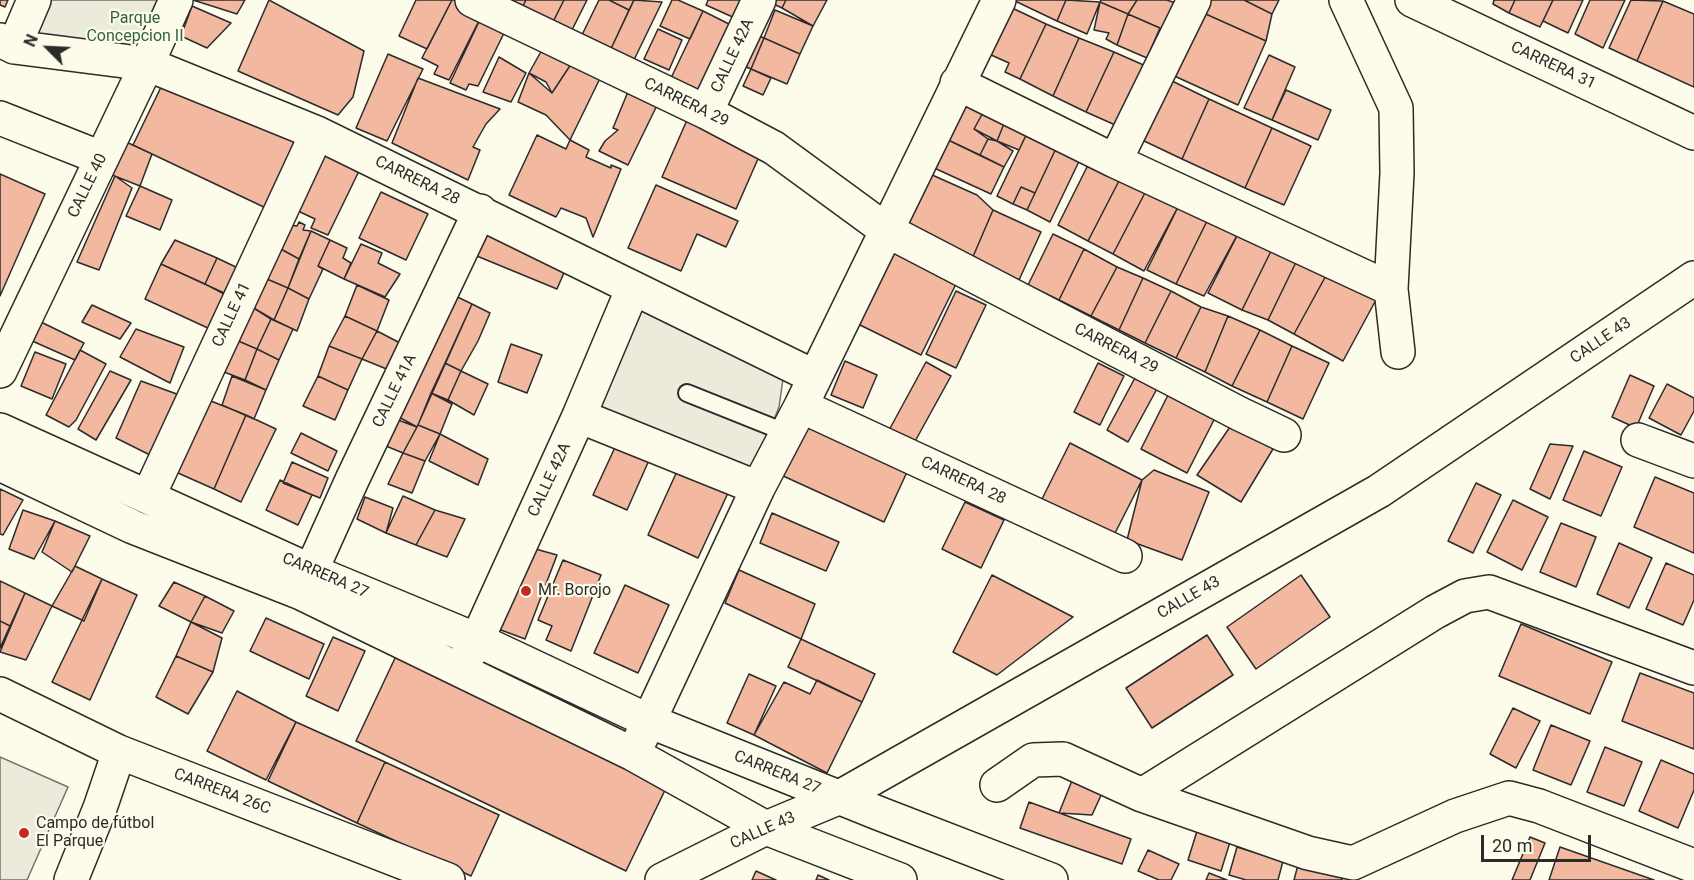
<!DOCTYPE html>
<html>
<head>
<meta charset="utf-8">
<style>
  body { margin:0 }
  #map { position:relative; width:1694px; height:880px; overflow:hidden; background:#fdfbea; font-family:Roboto,sans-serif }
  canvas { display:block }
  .north { position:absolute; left:18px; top:18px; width:60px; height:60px; -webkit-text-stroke:4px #fdfbea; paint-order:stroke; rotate:294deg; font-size:16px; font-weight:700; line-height:24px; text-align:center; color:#2b2b2b }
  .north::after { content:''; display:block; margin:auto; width:21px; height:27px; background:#2b2b2b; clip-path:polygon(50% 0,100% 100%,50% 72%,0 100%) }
  .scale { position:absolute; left:1481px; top:835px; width:110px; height:27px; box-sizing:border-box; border:3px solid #2b2b2b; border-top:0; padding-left:8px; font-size:18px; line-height:21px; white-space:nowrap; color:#2b2b2b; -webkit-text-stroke:4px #fdfbea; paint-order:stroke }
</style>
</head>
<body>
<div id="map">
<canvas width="1694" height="880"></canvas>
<div class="north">N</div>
<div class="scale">20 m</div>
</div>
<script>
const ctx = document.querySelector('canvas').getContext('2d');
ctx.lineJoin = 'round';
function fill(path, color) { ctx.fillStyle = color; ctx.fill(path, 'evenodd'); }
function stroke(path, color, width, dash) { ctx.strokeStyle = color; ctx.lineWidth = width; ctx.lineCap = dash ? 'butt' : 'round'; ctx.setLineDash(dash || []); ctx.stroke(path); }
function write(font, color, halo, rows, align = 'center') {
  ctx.font = font + ' Roboto,sans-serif'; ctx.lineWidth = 4.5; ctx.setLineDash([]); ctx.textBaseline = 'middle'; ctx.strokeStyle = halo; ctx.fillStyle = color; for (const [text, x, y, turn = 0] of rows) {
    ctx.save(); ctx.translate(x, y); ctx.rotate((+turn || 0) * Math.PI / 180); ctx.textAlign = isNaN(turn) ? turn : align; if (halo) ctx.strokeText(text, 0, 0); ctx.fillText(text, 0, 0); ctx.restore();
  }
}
const green = new Path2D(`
  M35 0H177L152 57 16 47Z
  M0 757 68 787 27 880H0Z`);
fill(green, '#ecebdb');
stroke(green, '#74746e', 1.5);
const parking = new Path2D(`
  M633 288 784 372 779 407 747 486 579 416Z`);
fill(parking, '#eceadb');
stroke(parking, '#74746e', 1.5);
const building = new Path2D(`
  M0 0H8L5 7 0 5Z
  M193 0H245L237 14Z
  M269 0 364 51 353 97 338 115 238 71Z
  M416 0H452L427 49 399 36Z
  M452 0H457L484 11 449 80 434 74 438 66 422 58Z
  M500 0H526L521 10Z
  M526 0H564L552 24 521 10Z
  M564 0H587L571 32 552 24Z
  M599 0H609L629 10 609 53 580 39Z
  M609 0H634L629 10Z
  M634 0 662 2 632 64 609 53Z
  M672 0H678L703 11 690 39 660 26Z
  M708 0H746L737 19 706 5Z
  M765 0H786L782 8Z
  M786 0H827L813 26 782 8Z
  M1013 0H1066L1057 21Z
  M1066 0 1100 2 1087 34 1057 21Z
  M1101 0H1137L1128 14 1100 2Z
  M1137 0H1167L1181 5 1169 32 1128 14Z
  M1204 0H1244L1272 14 1266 41 1199 11Z
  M1244 0H1279L1272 14Z
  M1494 0H1515L1509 13 1493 4Z
  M1515 0H1553L1540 27 1509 13Z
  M1553 0H1583L1568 33 1543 21Z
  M1590 0H1625L1603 48 1575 34Z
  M1631 0 1663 1 1637 61 1609 48Z
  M1663 1 1694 14V87L1637 61Z
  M1100 2 1128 14 1117 45 1106 39 1109 33 1094 30Z
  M192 6 231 23 207 48 181 36Z
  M1010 7 1046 24 1020 79 1005 72 1009 63 989 54Z
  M775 10 813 26 800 54 764 38Z
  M484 11 508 25 478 86 469 84 466 90 450 83Z
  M703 11 735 27 703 94 671 78Z
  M1199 11 1266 41 1238 105 1170 74Z
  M1128 14 1160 28 1147 58 1117 45Z
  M1046 24 1079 38 1053 96 1020 79Z
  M658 29 682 40 669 70 644 59Z
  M748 31 764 38 751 69 735 62Z
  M764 38 800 54 787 84 751 69Z
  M1079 38 1114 52 1086 112 1053 96Z
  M548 39 577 55 552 93 546 82 529 73Z
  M1114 52 1148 67 1122 128 1086 112Z
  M388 54 423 69 387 141 356 128Z
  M577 55 606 66 570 140 546 115 518 102 529 73 552 93Z
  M1269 55 1295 67 1272 120 1244 108Z
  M499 57 526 73 511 102 483 92Z
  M751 69 771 78 763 95 743 86Z
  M418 78 500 109 486 124 473 147 480 150 468 180 392 143Z
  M1170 80 1209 99 1182 159 1142 140Z
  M632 82 663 93 628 165 599 151 605 141 618 130 613 128Z
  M163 83 301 141 268 209 133 145Z
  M1286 90 1331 110 1318 140 1272 120Z
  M1209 99 1272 128 1245 188 1182 159Z
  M967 100 985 109 974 129 988 139 980 155 946 139Z
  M985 109 1006 119 997 141 974 129Z
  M1006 119 1029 129 1019 150 997 141Z
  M687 120 761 152 736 209 662 177Z
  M1272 128 1311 146 1284 205 1245 188Z
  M1029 129 1059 142 1035 193 1021 187 1013 204 997 196Z
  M537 135 566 149 570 140 589 150 586 157 611 168V165L621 169 593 237 586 218 561 208 556 217 509 195Z
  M946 139 1004 167 991 194 932 167Z
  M988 139 997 141 1013 151 1004 167 980 155Z
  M122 140 152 154 140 186 107 173Z
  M1059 142 1083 153 1050 222 1027 210Z
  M315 145 359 171 328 235 311 228 315 219 298 211Z
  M1091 159 1122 175 1088 241 1058 225Z
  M0 174 45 194 0 296Z
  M930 174 977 195 993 210 972 259 906 230Z
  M1122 175 1147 189 1113 254 1088 241Z
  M115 176 132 188 99 270 77 262Z
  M656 185 738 221 726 247 697 234 681 271 628 248Z
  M140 186 172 200 160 230 126 216Z
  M1021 187 1035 193 1027 210 1013 204Z
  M1147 189 1179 205 1144 271 1113 254Z
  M381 192 428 214 406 260 359 238Z
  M1179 205 1208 219 1176 284 1147 270Z
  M993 210 1041 232 1019 280 972 259Z
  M1208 219 1241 228 1204 296 1176 284Z
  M299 222 305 225 303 230 311 231 299 259 279 248 291 225 297 226Z
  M1241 228 1274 245 1242 310 1208 293Z
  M311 231 330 240 318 266 323 269 309 299 288 288Z
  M481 231 566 268 557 289 472 254Z
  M1053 234 1084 249 1059 300 1028 285Z
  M175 240 217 258 205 284 161 264Z
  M330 240 347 248 343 258 351 263 344 279 318 266Z
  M361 244 382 253 378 263 400 274 385 297 344 279Z
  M1274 245 1299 256 1268 320 1242 310Z
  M279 248 299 259 288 288 267 279Z
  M1084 249 1117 267 1091 316 1059 300Z
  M893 252 956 284 921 355 858 324Z
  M1299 256 1328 272 1294 334 1268 320Z
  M217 258 242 270 228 296 205 284Z
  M161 264 235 298 223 335 145 299Z
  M1117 267 1143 278 1119 330 1091 316Z
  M1328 272 1377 298 1343 361 1294 334Z
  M1143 278 1171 291 1145 343 1119 330Z
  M267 279 288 288 274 320 252 307Z
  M357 285 389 300 377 331 345 316Z
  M288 288 309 299 297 331 274 320Z
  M445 291 472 304 417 427 386 410Z
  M956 291 986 305 956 368 926 354Z
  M1171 291 1201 307 1176 358 1145 343Z
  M472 304 490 313 478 341 461 371 445 363Z
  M92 305 131 323 120 339 82 322Z
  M252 307 271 319 257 349 236 340Z
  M1201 307 1228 316 1205 372 1176 358Z
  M345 316 377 331 362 359 329 346Z
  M1228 316 1260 330 1232 386 1205 372Z
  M271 319 293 329 279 360 257 349Z
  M41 322 84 343 75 360 30 340Z
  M136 329 184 347 170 383 120 357Z
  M1260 330 1292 346 1267 402 1232 386Z
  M377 331 402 344 389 370 362 359Z
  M236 340 257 349 245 380 224 372Z
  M511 344 542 355 527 393 498 382Z
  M329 346 362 359 348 390 318 376Z
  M1292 346 1329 363 1303 419 1267 402Z
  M257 349 279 360 266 390 245 380Z
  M80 350 106 364 76 420 69 427 46 415Z
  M35 352 66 364 52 399 21 386Z
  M845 361 877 375 863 408 831 395Z
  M926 362 951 376 913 445 888 432Z
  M445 363 461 371 448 400 431 393Z
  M1098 363 1124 376 1100 425 1074 412Z
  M110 371 131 380 96 440 78 429Z
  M461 371 488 384 474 415 448 400Z
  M1630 375 1654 386 1636 428 1612 417Z
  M232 376 266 390 254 419 222 405Z
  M318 376 348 390 335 420 303 406Z
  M1136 376 1158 387 1128 442 1107 430Z
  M141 381 185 397 156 458 116 438Z
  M1667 384 1694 398V411L1681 435 1649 418Z
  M1170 391 1217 414 1187 473 1141 449Z
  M431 393 452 404 440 434 418 425Z
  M201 397 246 415 214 489 169 469Z
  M246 415 276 429 241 502 214 489Z
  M398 420 417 427 403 453 386 446Z
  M1232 424 1276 444 1241 502 1197 475Z
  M418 425 440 434 425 461 403 453Z
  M803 425 907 472 884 522 781 475Z
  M301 433 337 451 328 471 291 453Z
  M440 434 488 459 478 485 429 461Z
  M617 443 650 458 627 510 593 495Z
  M1070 443 1142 480 1112 539 1040 503Z
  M1550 444 1573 446 1550 499 1530 489Z
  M1584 451 1622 467 1601 516 1563 500Z
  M403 453 425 461 412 493 388 484Z
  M292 462 328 478 320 498 283 483Z
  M678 469 734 480 698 558 648 535Z
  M1154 470 1209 492 1182 560 1127 540 1142 480Z
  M1655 477 1694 493V553L1634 527Z
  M280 480 312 495 298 525 266 510Z
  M1476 483 1501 495 1473 553 1448 541Z
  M0 489 23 500 3 535 0 534Z
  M403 496 435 510 416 545 386 533Z
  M365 497 393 508 386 533 357 519Z
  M1513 500 1548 517 1522 570 1487 552Z
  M965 502 1004 520 981 568 942 549Z
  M23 510 55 521 34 559 9 549Z
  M435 510 465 519 447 557 416 545Z
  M772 513 839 542 826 571 760 543Z
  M55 521 90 536 72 572 42 552Z
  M1561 523 1596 537 1576 587 1540 572Z
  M1619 543 1652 558 1629 608 1597 594Z
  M525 546 557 555 525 639 493 627Z
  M563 560 601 575 571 651 546 640 552 626 538 620Z
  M1666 563 1694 575V600L1683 625 1646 609Z
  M75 566 102 579 84 621 52 606Z
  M739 570 815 604 801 639 725 603Z
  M992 575 1073 617 997 675 953 652Z
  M1301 575 1330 617 1256 669 1227 627Z
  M102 579 137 595 90 700 52 682Z
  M0 581 25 593 10 626 0 621Z
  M174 582 205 596 191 622 159 606Z
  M625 585 669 605 638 673 594 653Z
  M25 593 52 606 26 660 0 652Z
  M205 596 234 611 222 633 191 622Z
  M266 618 324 644 309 679 250 651Z
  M0 621 10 626 0 648Z
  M191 622 222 638 213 672 176 656Z
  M1521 624 1612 662 1590 714 1499 676Z
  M1207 635 1233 675 1152 728 1126 688Z
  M333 637 365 651 338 711 306 696Z
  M801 639 875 674 862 702 788 667Z
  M176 656 213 672 188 714 156 697Z
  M396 656 667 786 626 871 356 741Z
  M1640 673 1694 693V749L1622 721Z
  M749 674 776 686 754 735 727 723Z
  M817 680 862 702 827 773 754 735 784 682 810 694Z
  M237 691 296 722 266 780 207 751Z
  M1513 708 1540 721 1516 768 1490 754Z
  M296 722 385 762 357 823 268 781Z
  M1551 725 1590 741 1571 785 1533 770Z
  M1605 747 1642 762 1624 806 1587 792Z
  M1661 760 1694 774V790L1678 828 1639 811Z
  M385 762 499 815 471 876 357 823Z
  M1073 778 1103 791 1092 815 1059 813Z
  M1029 802 1131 839 1122 864 1020 828Z
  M1197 831 1230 842 1221 871 1188 860Z
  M1530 837 1545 843 1530 880H1512Z
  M1237 847 1283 861 1278 880H1246L1229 875Z
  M1560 847 1654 880H1549Z
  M1148 850 1179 864 1171 880H1159L1138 871Z
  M1298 865 1343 877 1342 880H1294Z
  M756 871 776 880H752Z
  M1209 873 1227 880H1206Z
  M818 875 829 880H816Z`);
fill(building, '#f2b8a0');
stroke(building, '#2b2b2b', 1.5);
const service = new Path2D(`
  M687 393 787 433`);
const minor = new Path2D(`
  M472 0 706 112 774 148 886 230 1240 414 1284 435
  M1346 0 1396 108 1397 173 1391 289 1398 352
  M1412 0 1694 133
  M0 40 14 47 147 64 317 133 815 377
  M14 47 34 0
  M957 83 1115 161 1391 289
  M706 112 759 0
  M0 118 101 158
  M1115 161 1194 0
  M0 371 147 64 176 0
  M801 406 1125 556
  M579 416 758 488
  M0 430 311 571 477 640 649 721 878 813 1051 880
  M1638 440 1694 461
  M0 464 133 527 301 593 633 754 766 828 900 880
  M148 497 317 133
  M311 571 352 480 480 211
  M467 657 477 640 579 416 633 288
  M0 694 119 752 448 880
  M639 742 758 488 801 406 999 0
  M997 785 1033 760 1063 759 1142 795 1308 853 1353 863 1455 816 1509 798 1539 806 1694 866
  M1142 795 1435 612 1465 596 1489 592 1694 668
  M71 880 100 808 119 752`);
const tertiary = new Path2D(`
  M662 880 766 828 838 798 1379 491 1694 278`);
stroke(service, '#2b2b2b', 20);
stroke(minor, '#2b2b2b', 36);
stroke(tertiary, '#2b2b2b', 36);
stroke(service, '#fdfbea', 16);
stroke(minor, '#fdfbea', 33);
stroke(tertiary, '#fdfbea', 33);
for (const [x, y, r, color] of [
  [526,591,6,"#c62828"],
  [24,833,6,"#c62828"]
]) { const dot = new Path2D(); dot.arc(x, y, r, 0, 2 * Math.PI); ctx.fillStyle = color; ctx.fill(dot); stroke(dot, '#fdfbea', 2); }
write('16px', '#34623c', '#fdfbea', [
  ["Parque",135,19],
  ["Concepcion II",135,37]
]);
write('16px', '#2b2b2b', '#fdfbea', [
  ["CALLE 42A",733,56,-65],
  ["CARRERA 31",1553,66,25],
  ["CARRERA 29",686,103,26],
  ["CARRERA 28",417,181,26],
  ["CALLE 40",88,186,-64],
  ["CALLE 41",232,315,-65],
  ["CALLE 43",1601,341,-34],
  ["CARRERA 29",1116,349,27],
  ["CALLE 41A",395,391,-64],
  ["CALLE 42A",550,480,-65],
  ["CARRERA 28",963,481,25],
  ["CARRERA 27",325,576,23],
  ["CALLE 43",1189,598,-30],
  ["CARRERA 27",777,773,22],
  ["CARRERA 26C",222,792,21],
  ["CALLE 43",763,831,-24]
]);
write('16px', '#2b2b2b', '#fdfbea', [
  ["Mr. Borojo",538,591],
  ["Campo de fútbol",36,824],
  ["El Parque",36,842]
], 'left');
</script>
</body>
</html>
